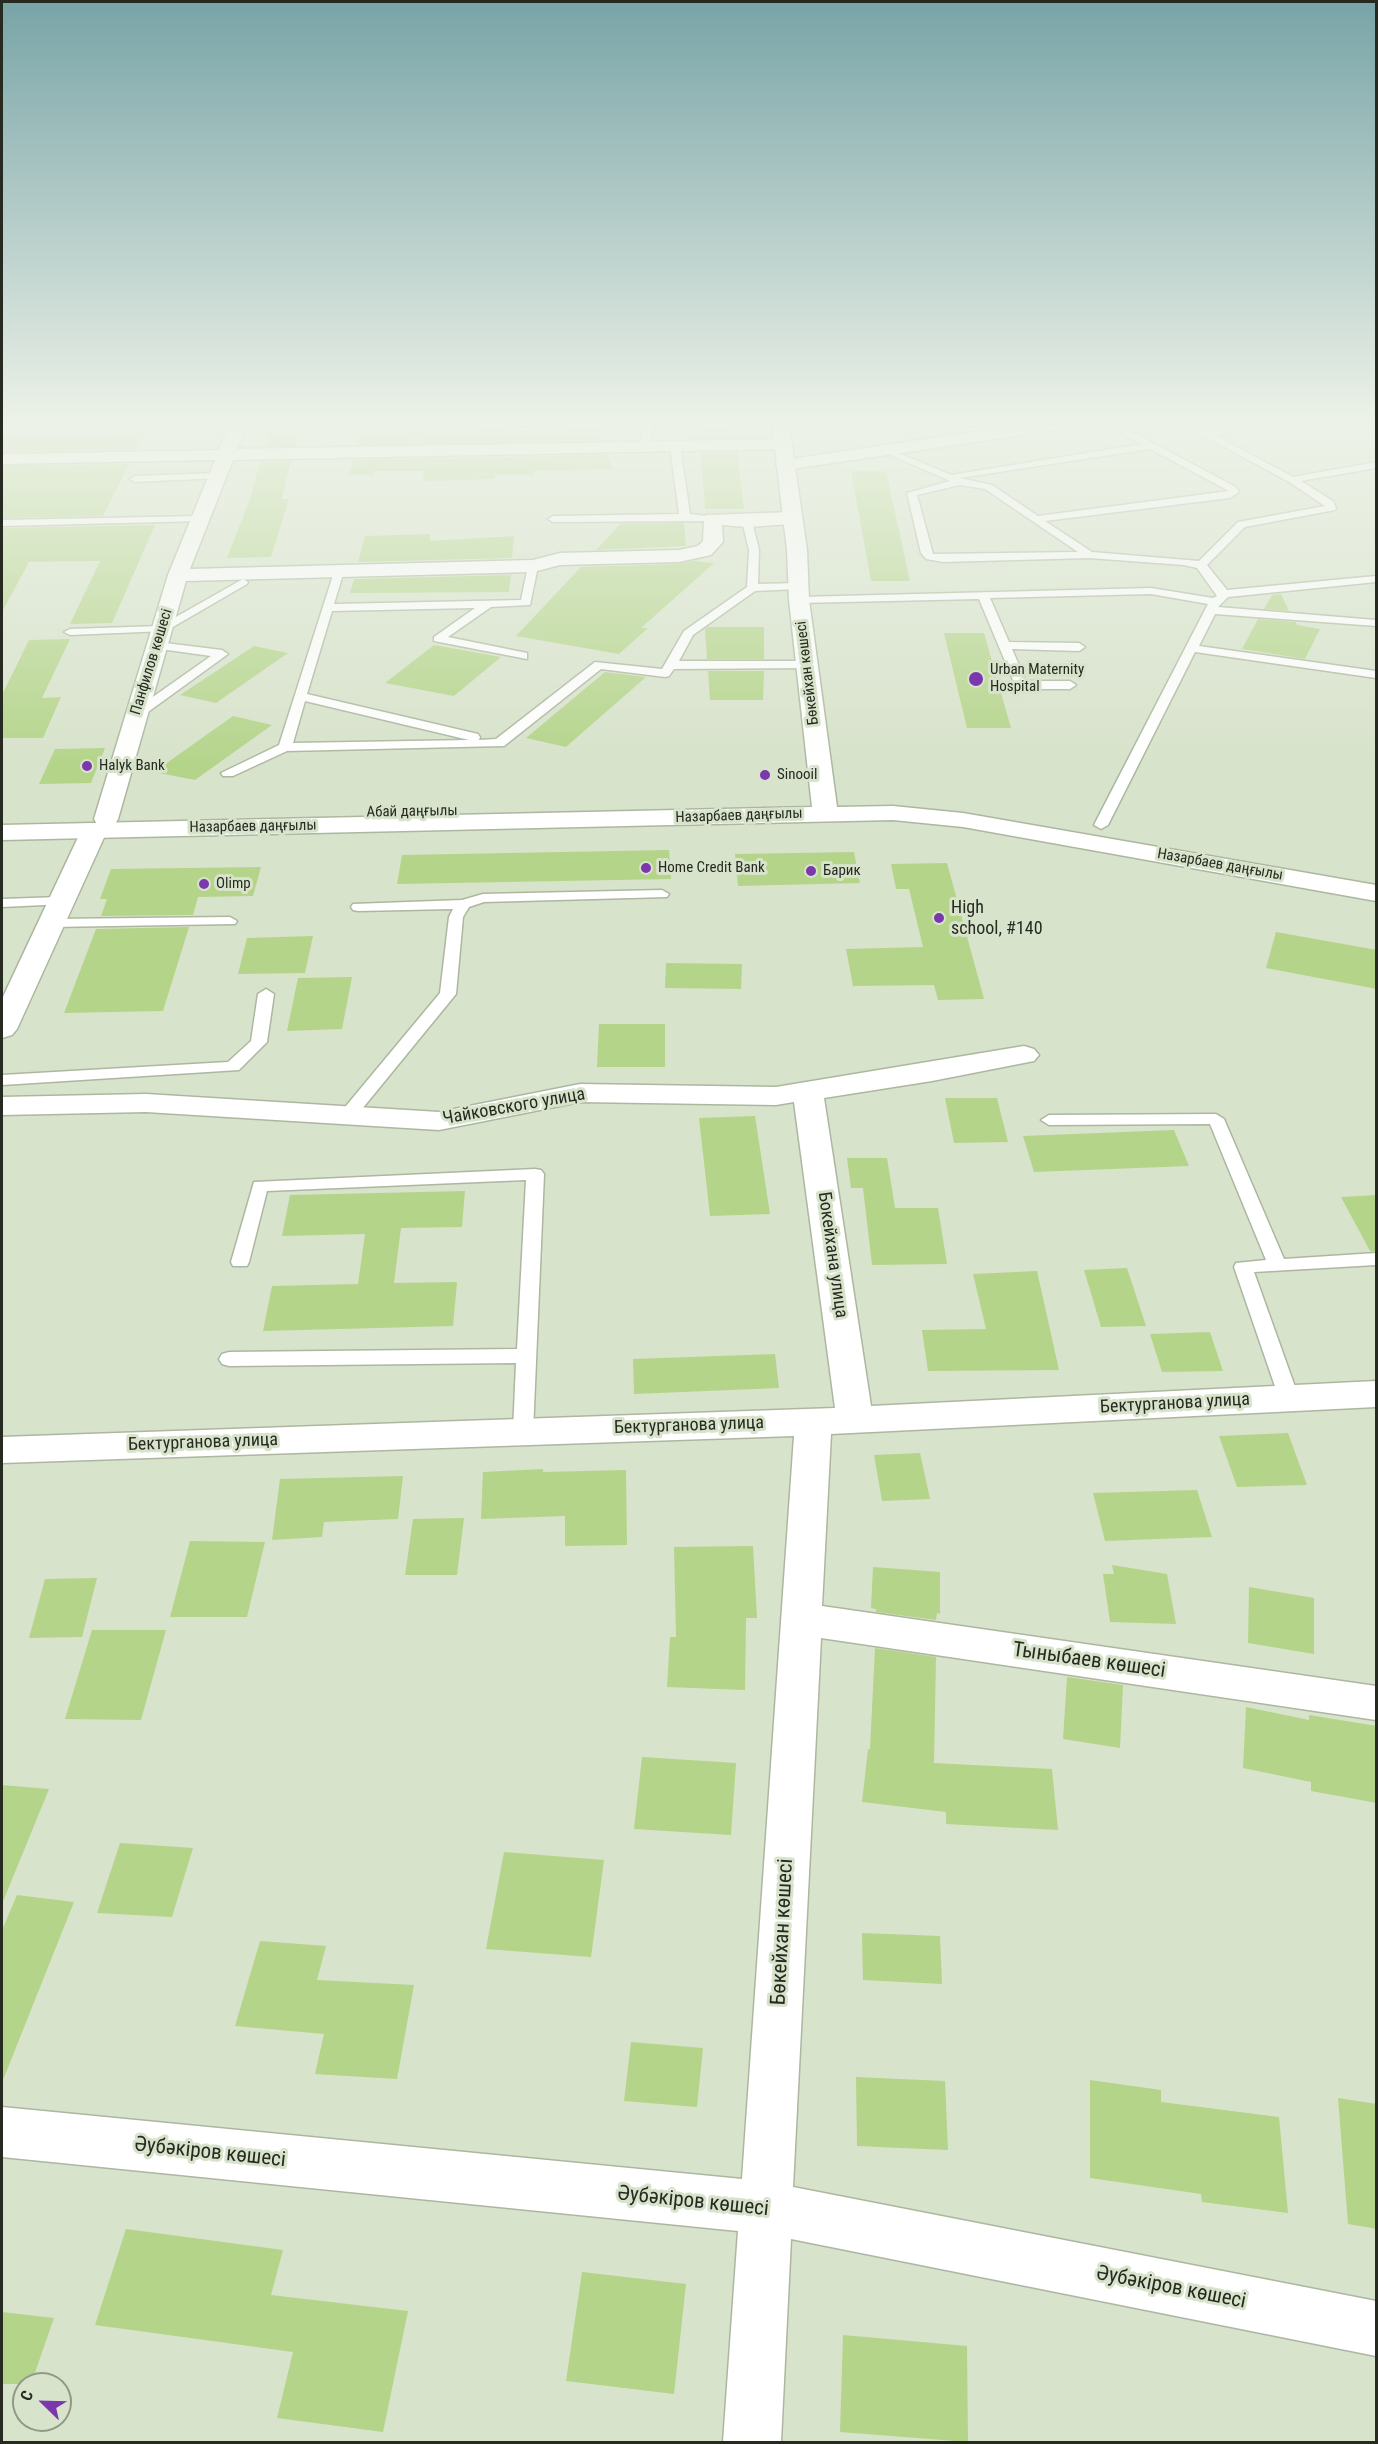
<!DOCTYPE html>
<html>
<head>
<meta charset="utf-8">
<style>
  body { margin:0 }
  #map { position:relative; width:1378px; height:2444px; overflow:hidden; background:#d8e3cb; font-family:"Roboto Condensed",sans-serif }
  canvas { display:block }
  .frame { position:absolute; inset:0; border:3px solid #262a21; pointer-events:none }
  .north { position:absolute; left:12px; top:2372px; width:60px; height:60px; box-sizing:border-box; background:#d8e3cb; border:2px solid #919987; border-radius:50%; rotate:293deg; font-size:16px; font-weight:700; line-height:24px; text-align:center; color:#262a21 }
  .north::after { content:''; display:block; margin:auto; width:21px; height:27px; background:#7a38ac; clip-path:polygon(50% 0,100% 100%,50% 72%,0 100%) }
</style>
</head>
<body>
<div id="map">
<canvas width="1378" height="2444"></canvas>
<div class="frame"></div>
<div class="north">С</div>
</div>
<script>
const ctx = document.querySelector('canvas').getContext('2d');
ctx.lineJoin = 'round';
function fill(path, color) { ctx.fillStyle = color; ctx.fill(path, 'evenodd'); }
function stroke(path, color, width, dash) { ctx.strokeStyle = color; ctx.lineWidth = width; ctx.lineCap = dash ? 'butt' : 'round'; ctx.setLineDash(dash || []); ctx.stroke(path); }
function write(font, color, halo, rows, align = 'center') {
  ctx.font = font + ' "Roboto Condensed",sans-serif'; ctx.lineWidth = 6; ctx.setLineDash([]); ctx.textBaseline = 'middle'; ctx.strokeStyle = halo; ctx.fillStyle = color; for (const [text, x, y, turn = 0] of rows) {
    ctx.save(); ctx.translate(x, y); ctx.rotate((+turn || 0) * Math.PI / 180); ctx.textAlign = isNaN(turn) ? turn : align; if (halo) ctx.strokeText(text, 0, 0); ctx.fillText(text, 0, 0); ctx.restore();
  }
}
fill(new Path2D(`
  M114 425H149L137 449 2 452V436H108Z
  M734 426 736 438H700L699 427Z
  M479 428H509V431L600 428 602 440 357 445 359 433 479 431Z
  M298 433 295 446H267L270 434Z
  M737 452 744 509H705L701 453Z
  M607 455 612 469 535 471 534 475H495V479L423 481 424 471H375L374 475H349L353 460Z
  M291 461 282 499H289L271 557 227 558 250 499 259 465 262 462Z
  M129 464 103 516 2 518V466Z
  M851 471H886L910 581H871Z
  M684 523 686 546 596 550 620 524Z
  M155 525 112 623 70 624 100 561 29 562 2 612V528Z
  M430 534V541L514 536 512 558 358 562 365 536Z
  M693 561 714 563 641 628H648L619 654 516 636 581 567 679 564Z
  M511 575 509 592 350 593 354 579Z
  M1281 594 1289 611 1264 609 1272 595Z
  M1258 619 1296 622 1297 625 1320 629 1305 659 1242 649Z
  M708 627H764V659H707L705 629Z
  M944 633H984L1011 728H967Z
  M70 639 42 698 61 697 43 738H2V695L29 640Z
  M434 645 501 657 454 696 385 683Z
  M254 646 288 653 216 703 180 695Z
  M708 671H764L763 700H710Z
  M605 672 646 677 566 747 526 738Z
  M233 716 272 725 195 780 154 772Z
  M105 748 91 783 39 784 55 749Z
  M669 850 671 879 397 884 402 855Z
  M854 852 860 883 738 886 735 854Z
  M947 863 984 999 938 1000 934 985 853 986 846 949 923 947 909 889H896L891 864Z
  M261 867 253 896 198 897 193 915 101 916 107 899H100L111 869Z
  M189 927 163 1011 64 1013 96 929Z
  M1276 932 1377 950V989L1266 968Z
  M313 936 305 973 238 974 247 938Z
  M666 963 742 964 741 989 665 988Z
  M352 977 342 1029 287 1031 298 978Z
  M599 1024H665V1067H597Z
  M945 1098H997L1008 1142 954 1143Z
  M755 1116 770 1214 710 1216 699 1118Z
  M1174 1130 1189 1166 1034 1172 1023 1136Z
  M847 1158H887L895 1208H938L947 1264 872 1265 863 1188H851Z
  M465 1191 462 1227 401 1228 394 1283 457 1282 453 1326 263 1331 272 1286 358 1284 365 1234 282 1236 290 1195Z
  M1377 1195V1251H1370L1341 1197Z
  M1127 1268 1146 1326 1101 1327 1084 1270Z
  M1037 1271 1059 1370 928 1371 922 1330 986 1329 973 1274Z
  M1210 1332 1223 1371 1162 1372 1150 1334Z
  M775 1354 779 1388 634 1394 633 1359Z
  M1288 1433 1307 1485 1237 1487 1219 1436Z
  M920 1453 930 1499 882 1501 874 1455Z
  M543 1469V1472L626 1470 627 1545 565 1546V1516L481 1519 483 1472Z
  M403 1476 398 1519 324 1522 322 1537 272 1540 280 1479Z
  M1197 1490 1212 1537 1105 1541 1093 1493Z
  M464 1518 457 1575H405L413 1519Z
  M190 1541 265 1542 247 1617H170Z
  M753 1546 757 1618H746L745 1690 667 1687 670 1637H676L674 1547Z
  M1112 1565 1167 1574 1176 1624 1110 1622 1103 1574H1114Z
  M873 1567 940 1572V1614L937 1613 936 1620 876 1612V1609L871 1608Z
  M97 1578 82 1637 29 1638 45 1579Z
  M1249 1587 1314 1598V1654L1248 1643Z
  M92 1630H166L141 1720 65 1719Z
  M875 1648 936 1657 934 1763 1052 1769 1058 1830 946 1824V1812L862 1802 868 1749H870Z
  M1067 1677 1123 1685 1120 1748 1063 1739Z
  M1246 1707 1309 1720V1715L1377 1726V1803L1311 1791V1782L1243 1768Z
  M642 1757 736 1763 731 1835 634 1829Z
  M2 1785 49 1789 2 1904Z
  M120 1843 193 1848 172 1917 97 1913Z
  M504 1852 604 1860 591 1957 486 1949Z
  M17 1895 74 1902 3 2080 2 1930Z
  M862 1933 940 1936 942 1984 863 1980Z
  M260 1941 326 1946 317 1980 414 1985 397 2079 315 2074 324 2034 235 2026Z
  M631 2042 703 2048 697 2107 624 2101Z
  M856 2077 945 2081 948 2150 857 2146Z
  M1090 2080 1161 2090V2102L1279 2117 1288 2213 1202 2202 1201 2194 1090 2178Z
  M1338 2098 1377 2104V2229L1348 2224Z
  M126 2229 283 2250 271 2295 408 2311 383 2432 277 2418 293 2352 95 2325Z
  M582 2272 686 2284 674 2394 566 2381Z
  M2 2312 54 2318 31 2384H2Z
  M843 2335 967 2346 968 2442 840 2432Z`), '#b4d48a');
const lane = new Path2D(`
  M645 425H655L648 447 643 450 638 447Z
  M919 425H939L908 433 903 430Z
  M1108 425H1119L1236 487 1239 492 1230 498 1045 521 1092 552 1199 561 1238 522 1325 506 1289 482 1184 425H1195L1206 431 1242 425H1265L1215 435 1293 477 1376 462V468L1301 481 1333 501 1336 508 1335 510 1245 527 1207 565 1227 590 1376 576V582L1228 597 1218 607 1376 620V626L1215 614 1199 646 1376 671V678L1195 652 1108 825 1101 829 1094 825 1208 604 1151 594 990 598 1009 642 1079 643 1085 647 1079 651 1012 649 1026 681H1070L1076 685 1070 689H1021L1015 685 979 599 799 603 793 600 799 597 1151 588 1213 598 1217 596 1197 568 1184 565 1089 558 943 562 926 559 921 553 907 493 950 481 879 450 887 448 951 475 1141 444ZM1150 449 1229 491 1038 516 992 485 960 478ZM960 485 985 489 1078 552 933 554 917 495Z
  M675 443 680 446 690 514 717 517V521L553 522 548 519 553 516 679 514 670 446Z
  M218 473 223 476 221 478 135 482 130 479 135 476Z
  M200 516 205 519 204 521 2 526V520Z
  M747 518 752 521 759 550 758 584 798 583 804 586 798 589 755 591 693 635 679 661H807L811 662V668L674 669 669 676 665 677 601 669 504 746 287 751 233 776H223L221 773 279 745 335 569H343L344 571 334 604 521 600 528 566 533 563 537 564 538 566 530 605 491 607 448 637 527 653V659L434 641V637L475 608 332 611 307 694 478 734 480 737 479 740 496 739 595 662 662 669 684 631 747 587 749 550 742 521ZM305 701 469 740 293 743Z
  M243 579 248 582 247 584 166 631 70 635 64 632 70 629 160 626Z
  M157 642 222 650 228 654 141 717H133L131 714 133 711 211 656 153 648 151 646Z
  M662 890 669 894 667 897 484 902 469 907 463 917 456 994 353 1120H341L339 1116 341 1112 440 993 449 917 453 909 358 911 353 910 351 907 353 904 462 900 483 894Z
  M60 897 67 901 65 904 2 907V899Z
  M230 917 237 921 235 924 51 927 44 923 51 919Z
  M266 989 274 994 267 1042 239 1070 2 1085V1075L228 1062 251 1041 258 994Z
  M1216 1114 1224 1119 1284 1259 1376 1253V1265L1254 1272 1299 1398 1296 1403 1289 1405 1282 1403 1279 1398 1234 1267 1236 1263 1266 1260 1210 1124 1049 1125 1041 1120 1049 1115Z
  M535 1169 541 1170 544 1174 533 1432 530 1437 523 1439 516 1437 513 1432 516 1363 229 1366 222 1364 219 1359 222 1354 229 1352 517 1349 526 1180 267 1191 249 1262 247 1266H233L231 1262 254 1182Z`);
const street = new Path2D(`
  M229 425H246L237 449 782 439 788 440 791 444 788 448 782 449 233 460 190 569 533 560 560 553 679 550 698 546 703 541 704 519 706 515 792 512 799 514 801 518 799 522 792 524 747 527 722 525 723 542 711 555 679 562 560 565 533 572 186 581 118 819 115 824 103 826 107 831 17 1029 12 1035 2 1038V999L81 831 85 826 97 824 94 819 168 575 215 460 2 464V454L219 450Z
  M1020 425H1065L1057 430 785 470 779 469 776 465 779 461 785 460Z
  M1024 1046 1034 1049 1039 1055 1034 1061 932 1081 824 1098 871 1406 1376 1381V1407L831 1434 822 1606 1376 1686V1720L821 1638 793 2187 1376 2301V2356L791 2239 781 2442H723L738 2231 2 2157V2107L742 2179 794 1436 2 1463V1437L835 1408 794 1102 776 1105 580 1102 439 1130 146 1112 2 1115V1097L146 1094 439 1112 580 1084 776 1087Z`);
const secondary = new Path2D(`
  M772 425H789L807 550 809 600 837 807 893 806 963 813 1376 885V901L963 827 893 820 2 840V825L812 807 789 600 787 550Z`);
stroke(lane, '#adb7a0', 3);
stroke(street, '#adb7a0', 3);
stroke(secondary, '#adb7a0', 3);
fill(lane, '#fff');
fill(street, '#fff');
fill(secondary, '#fff');
const sky = ctx.createLinearGradient(0, 0, 0, 767);
sky.addColorStop(0, '#78a4a7');
sky.addColorStop(0.55, '#edf2e8');
sky.addColorStop(1, '#edf2e800');
ctx.fillStyle = sky;
ctx.fillRect(0, 0, 1378, 767);
for (const [x, y, r, color] of [
  [976,679,8,"#7a38ac"],
  [87,766,6,"#7a38ac"],
  [765,775,6,"#7a38ac"],
  [646,868,6,"#7a38ac"],
  [811,871,6,"#7a38ac"],
  [204,884,6,"#7a38ac"],
  [939,918,6,"#7a38ac"]
]) { const dot = new Path2D(); dot.arc(x, y, r, 0, 2 * Math.PI); ctx.fillStyle = color; ctx.fill(dot); stroke(dot, '#d8e3cb', 2); }
write('15px', '#262a21', '#d8e3cb', [
  ["Панфилов көшесі",152,662,-73],
  ["Бөкейхан көшесі",808,673,-97],
  ["Абай даңғылы",412,812,-1],
  ["Назарбаев даңғылы",739,816,-2],
  ["Назарбаев даңғылы",253,827,-1],
  ["Назарбаев даңғылы",1220,865,10]
]);
write('15px', '#262a21', '#d8e3cb', [
  ["Urban Maternity",990,670],
  ["Hospital",990,687],
  ["Halyk Bank",99,766],
  ["Sinooil",777,775],
  ["Home Credit Bank",658,868],
  ["Барик",823,871],
  ["Olimp",216,884]
], 'left');
write('18px', '#262a21', '#d8e3cb', [
  ["High",951,908],
  ["school, #140",951,929]
], 'left');
write('18px', '#262a21', '#d8e3cb', [
  ["Чайковского улица",514,1107,-10],
  ["Бокейхана улица",832,1255,82],
  ["Бектурганова улица",1175,1404,-3],
  ["Бектурганова улица",689,1426,-2],
  ["Бектурганова улица",203,1443,-2]
]);
write('21px', '#262a21', '#d8e3cb', [
  ["Тыныбаев көшесі",1089,1661,8],
  ["Бөкейхан көшесі",783,1932,-87],
  ["Әубәкіров көшесі",210,2153,6],
  ["Әубәкіров көшесі",693,2202,6],
  ["Әубәкіров көшесі",1171,2288,11]
]);
</script>
</body>
</html>
